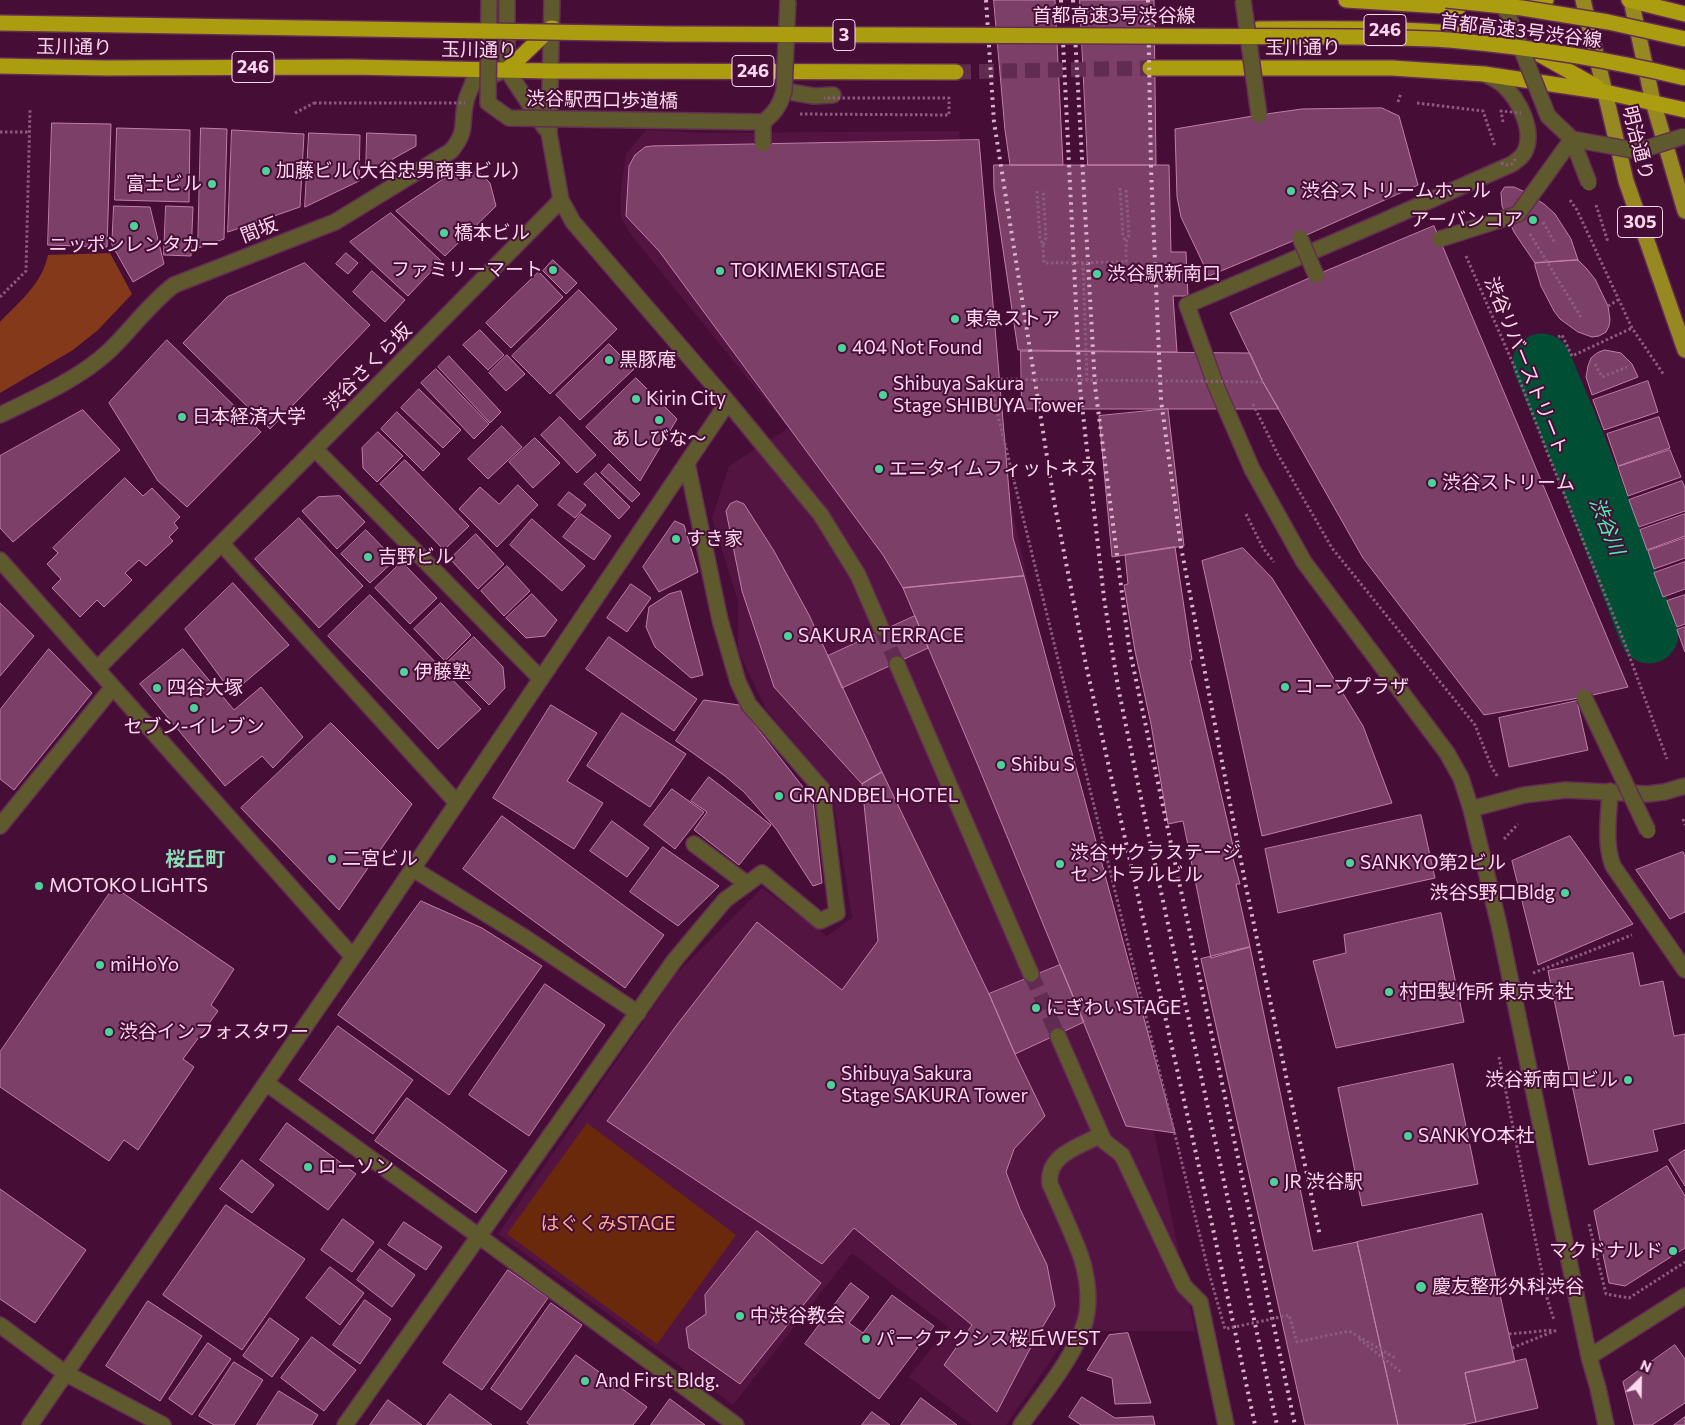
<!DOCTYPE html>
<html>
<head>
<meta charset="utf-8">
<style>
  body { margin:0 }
  #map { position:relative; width:1685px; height:1425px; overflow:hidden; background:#460d36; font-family:Commissioner,sans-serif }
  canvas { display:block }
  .north { position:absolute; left:1615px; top:1355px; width:50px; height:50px; -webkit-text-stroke:4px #460d36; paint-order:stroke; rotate:23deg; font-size:14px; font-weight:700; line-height:20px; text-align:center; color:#fdd8ee }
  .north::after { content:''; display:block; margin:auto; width:18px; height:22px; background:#fdd8ee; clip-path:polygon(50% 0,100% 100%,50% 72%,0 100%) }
</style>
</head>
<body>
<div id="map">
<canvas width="1685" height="1425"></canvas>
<div class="north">N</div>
</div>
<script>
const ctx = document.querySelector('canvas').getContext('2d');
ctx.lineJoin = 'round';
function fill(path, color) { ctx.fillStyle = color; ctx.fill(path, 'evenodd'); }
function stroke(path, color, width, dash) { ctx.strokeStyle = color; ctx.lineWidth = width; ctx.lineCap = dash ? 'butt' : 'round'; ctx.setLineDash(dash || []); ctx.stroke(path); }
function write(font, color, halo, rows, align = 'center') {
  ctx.font = font + ' Commissioner,"Noto Sans JP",sans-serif'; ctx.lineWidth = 4; ctx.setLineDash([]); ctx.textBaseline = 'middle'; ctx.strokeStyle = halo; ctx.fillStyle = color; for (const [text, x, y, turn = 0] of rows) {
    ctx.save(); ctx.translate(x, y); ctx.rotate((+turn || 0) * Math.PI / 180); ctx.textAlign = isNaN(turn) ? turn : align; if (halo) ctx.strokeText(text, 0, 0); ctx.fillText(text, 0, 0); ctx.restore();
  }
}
fill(new Path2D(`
  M646 130 707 133 959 131 987 396 1085 839 1149 1107 1195 1331H1071L1006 1425H972L909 1377 948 1327 852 1253 733 1405 498 1234 676 974 762 888 827 936 852 918 831 786 766 709 738 650V601L712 518 729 466 788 428 632 236 621 218V189L626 154Z`), '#541442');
fill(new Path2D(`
  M587 1123 736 1235 657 1344 507 1234Z`), '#6b290b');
fill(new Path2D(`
  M110 253 132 294 98 330 73 350 0 393V322C20 301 42 284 48 255Z`), '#84391a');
stroke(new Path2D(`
  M1542 363 1576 444 1649 634`), '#004f34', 59);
const building = new Path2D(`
  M994 0H1055L1063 165H1010L1005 130Z
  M1080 0H1154L1156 165H1088Z
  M1382 108 1399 116 1418 185 1300 238 1209 276 1181 217 1177 197 1175 129 1259 115 1302 109Z
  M52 123 111 124 107 247 48 245Z
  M117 128 190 130 189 202 115 200Z
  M201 128 227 129 224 239 198 248Z
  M232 130 304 134 300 207 228 232Z
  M309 133 360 135 359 181 305 207Z
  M367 133 416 135V146L366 174Z
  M979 140 1013 538 1024 576 903 588 883 555 659 251 626 216 629 166 635 155 645 147 652 146Z
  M994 165H1169L1171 252H1186L1188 296H1173L1177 352 1018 350 994 189Z
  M454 172H479L490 183 496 206 445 256 396 211Z
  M1505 187H1514L1523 191 1544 204 1555 214 1571 239 1578 260 1535 263 1514 232 1502 206 1501 193Z
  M114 206 150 207 164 264 133 282 112 245Z
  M166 206 193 207 191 256 164 255Z
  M391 213 441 261 408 296 350 242Z
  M1434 226 1628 687 1584 697 1484 715 1363 558 1263 382 1230 313 1316 275Z
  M346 253 358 263 348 274 336 264Z
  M553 260 577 283 566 294 543 271Z
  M1578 260 1586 268 1595 279 1608 306 1610 320 1609 326 1606 332 1599 336 1592 337 1578 332 1560 319 1554 311 1541 286 1535 266V263Z
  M305 263 370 325 270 429 183 343 227 297Z
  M372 271 405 300 385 322 353 292Z
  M539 272 563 297 511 348 486 323Z
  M579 290 617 329 550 394 512 356Z
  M480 330 504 355 488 370 463 345Z
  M167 340 261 432 187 507 158 481 109 403Z
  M609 344 634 369 580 420 556 395Z
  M1605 350 1621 353 1632 364 1638 377 1592 395 1586 377 1588 366 1591 358 1597 353Z
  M1021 351 1250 353 1263 382 1279 409H1022Z
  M507 355 525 374 506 391 489 373Z
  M449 356 501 412 490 423 438 367Z
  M436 369 489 424 474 439 421 383Z
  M636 378 677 419 640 481 586 427Z
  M1648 381 1658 412 1604 430 1593 400Z
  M419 389 461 430 443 448 401 408Z
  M1168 409 1184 546 1112 557 1099 416Z
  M83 410 120 450 13 542 0 528V456Z
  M397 412 440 454 423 471 381 429Z
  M560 417 596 455 577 473 541 435Z
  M1659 417 1670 448 1618 466 1607 434Z
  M502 426 522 447 488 479 468 459Z
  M378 432 403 456 377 482 363 468 362 448Z
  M535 438 560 463 533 488 509 462Z
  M1670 450 1681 477 1628 496 1618 467Z
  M405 460 469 526 444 550 380 484Z
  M609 464 640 494 632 502 601 473Z
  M596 473 630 507 619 519 584 484Z
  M125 478 143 496 152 488 180 517 174 523 178 528 169 537 173 541 146 566 139 560 125 573 132 580 104 607 97 600 80 617 52 588 61 579 47 564 58 553 53 548Z
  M1682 481 1685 488V511L1639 527 1629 500Z
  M518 485 538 505 497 547 459 509 480 487 499 504Z
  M569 492 586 505 575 518 558 505Z
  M340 496 365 522 337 549 302 511 318 497Z
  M737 501 744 504 774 551 809 615 882 772 862 784 774 687 742 591 726 511 730 504Z
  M581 514 611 536 594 560 563 537Z
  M1685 514V536L1647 550 1640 530Z
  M299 518 363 586 319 628 255 559Z
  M532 519 585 566 562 591 510 545Z
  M675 521 684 525 698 572 659 592 643 567Z
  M366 530 395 560 370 583 341 554Z
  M476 534 504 564 478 589 450 559Z
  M1685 538V558L1654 569 1648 551Z
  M1175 547 1192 660H1190L1234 850 1231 851 1240 884H1236L1250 947 1211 958 1183 821 1168 824 1151 724 1135 651 1124 585 1128 584 1125 555Z
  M1243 548 1272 578 1363 726 1392 803 1262 836 1202 561Z
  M402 562 437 598 410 624 375 588Z
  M1685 562V589L1663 597 1654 573Z
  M507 566 530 591 504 616 481 591Z
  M1024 576 1175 1133 1126 1126 977 763 903 588Z
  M233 583 289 645 232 693 185 629Z
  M631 584 651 598 627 632 607 618Z
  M681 591 703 675 691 678 655 647 646 627 649 607 669 594Z
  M532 594 557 620 545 636 526 638 506 618Z
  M370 595 481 709 438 749 328 636Z
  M1685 595V624L1677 627 1667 601Z
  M0 603 34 636 0 676Z
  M441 603 471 635 445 661 414 629Z
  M915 616 928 648 842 688 828 656Z
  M1685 627V652L1677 630Z
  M474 637 503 667 505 688 489 705 447 663Z
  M609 637 697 699 674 731 586 669Z
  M49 649 92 693 14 790 0 779V710Z
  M183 649 234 710 261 687 303 737 273 768 262 756 225 786 140 684Z
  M704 700 739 705 813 800 822 883 813 886 777 830 744 792 725 776 676 741Z
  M1577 701 1588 750 1509 767 1499 718Z
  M551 705 597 733 567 781 603 803 574 849 493 798Z
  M622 713 686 754 650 807 587 766Z
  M331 723 412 804 339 910 241 808Z
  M882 772 989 994 1015 1054 1045 1116 1014 1149 1006 1172 1020 1209 1047 1265 1055 1306 1033 1343 997 1412 944 1365 972 1325 854 1228 822 1264 607 1121 676 1026 757 922 842 990 878 941 862 784Z
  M709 777 771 825 739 865 694 830 707 812 691 801Z
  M672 789 704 812 675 849 644 825Z
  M1421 815 1435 878 1278 913 1265 849Z
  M502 816 664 935 625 988 463 869Z
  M612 821 649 848 627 877 590 851Z
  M1570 836 1633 924 1538 965 1512 861Z
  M663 847 719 886 678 926 630 892Z
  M1683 852 1685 856V912L1670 919 1636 870Z
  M114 887 234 969 211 1005 218 1011 183 1059 194 1067 138 1150 124 1140 109 1161 0 1087V1052Z
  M421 901 482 928 542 966 449 1095 338 1015Z
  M1441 913 1464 1022 1336 1048 1313 961 1346 953 1344 935Z
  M1250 947 1313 1251 1357 1242 1398 1425H1305L1201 959Z
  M1633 953 1640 986 1663 981 1674 1036 1685 1034V1123L1653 1130 1658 1151 1589 1165 1548 971Z
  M1060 965 1084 1022 1015 1054 989 994Z
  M545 984 605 1025 529 1136 469 1095Z
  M338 1026 413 1080 373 1134 299 1080Z
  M1453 1064 1478 1184 1362 1206 1338 1088Z
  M407 1098 507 1171 476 1213 375 1141Z
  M287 1123 356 1174 328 1210 260 1160Z
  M1685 1150V1186L1669 1160Z
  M242 1160 274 1185 252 1213 220 1189Z
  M1667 1166 1685 1196V1248L1625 1286 1609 1283 1594 1211Z
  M0 1189 86 1250 35 1323 0 1299Z
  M226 1205 305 1259 242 1350 163 1295Z
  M1482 1214 1515 1362 1465 1373 1476 1422 1462 1425H1398L1357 1242Z
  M343 1219 374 1242 352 1272 321 1250Z
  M404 1222 442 1247 426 1270 388 1245Z
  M757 1231 821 1283 740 1384 689 1348 686 1328 706 1314 705 1295Z
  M380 1249 415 1275 392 1307 357 1280Z
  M330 1267 364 1293 340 1325 306 1298Z
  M508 1270 548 1298 482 1390 443 1363Z
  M851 1283 869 1297 849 1323 863 1333 892 1295 934 1326 879 1399 805 1344Z
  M365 1300 391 1319 360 1364 333 1345Z
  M148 1301 202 1336 160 1401 106 1366Z
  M551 1303 582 1325 521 1410 491 1389Z
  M270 1318 299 1339 272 1377 243 1356Z
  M1128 1333 1151 1403 1115 1404 1112 1378 1087 1370 1109 1335Z
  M312 1337 356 1370 324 1411 281 1378Z
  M208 1343 231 1359 192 1415 169 1399Z
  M1675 1345 1685 1359V1403L1652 1425H1634L1623 1382Z
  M576 1355 647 1407 633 1425H530L527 1423Z
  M1526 1359 1538 1408 1476 1422 1465 1373Z
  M234 1362 263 1380 234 1425H214L199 1416Z
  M279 1391 318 1415 312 1425H257Z
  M450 1394 492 1425H427Z
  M1082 1397 1115 1418 1153 1416 1155 1425H1081L1069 1417Z
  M921 1398 957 1425H901Z
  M670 1399 705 1425H651Z
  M388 1400 422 1425H370Z
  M872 1412 890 1425H862Z
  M1685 1417V1425H1674Z`);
fill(building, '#7c3f68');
stroke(building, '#c17ea9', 1);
stroke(new Path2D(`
  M881 628 897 664
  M1031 974 1058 1036`), '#612b52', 15, [15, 8]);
stroke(new Path2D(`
  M956 72 1150 68`), '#612b52', 15, [15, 8]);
const minor = new Path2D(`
  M507 0V70
  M552 0 549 133 561 200 573 222 728 402 821 515 858 575 881 628
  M507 70 545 128
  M1485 74C1490 77 1497 80 1502 84 1519 99 1536 132 1524 153 1521 158 1516 161 1512 164L1379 223 1187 305 1216 386 1252 469 1304 562 1447 753 1461 778 1471 809 1499 925 1589 1357 1598 1388 1606 1425
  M784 91 814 96 833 95
  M0 415C37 397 79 379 109 351 132 329 148 305 174 285L335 222 451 151C469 129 460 124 466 101 467 95 471 89 473 82L498 73
  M315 449 541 679
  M222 544 457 803
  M0 560 353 957
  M897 664 1031 974
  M97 669 561 200
  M1610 791C1609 815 1604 843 1613 866L1685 970
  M1471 809 1524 795 1566 790 1648 794 1664 792 1685 786
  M0 826 113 687
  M694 844 747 884
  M413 869 524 937 638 1013
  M1058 1036 1104 1141 1122 1155 1184 1286 1200 1302 1226 1425
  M266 1083 480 1237 736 1425
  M0 1325 65 1373 163 1425
  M1589 1357 1685 1296
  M30 1425 353 957 728 402
  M345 1425 674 961 725 900 762 873 820 921 837 913 822 789 749 705 738 682 720 620 687 463
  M1021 1425C1043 1394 1074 1358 1085 1322 1091 1301 1087 1273 1080 1254 1071 1230 1060 1207 1050 1184 1046 1155 1080 1146 1101 1135`);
const major = new Path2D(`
  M1583 0 1626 181 1685 350
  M1631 0 1653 102 1685 211`);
const highway = new Path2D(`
  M1346 0 1459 7
  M1629 0 1685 14
  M1517 7 1546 0
  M1258 29C1326 29 1394 27 1462 34
  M1530 49 1597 87
  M0 66 106 68 350 67 550 71 956 72
  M1150 68H1392L1484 74 1605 92 1685 110
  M507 70 551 28H553`);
stroke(minor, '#632d53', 18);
stroke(major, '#632d53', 18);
stroke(highway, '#632d53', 18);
stroke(new Path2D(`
  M1398 102 1401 93
  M1417 103 1483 111 1495 146
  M295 113 314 103
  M0 132H30
  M1120 188 1123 236 1126 242 1129 235 1126 188
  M1037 191 1040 238 1043 245 1046 238 1043 190
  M1570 200 1577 210 1632 328 1664 375
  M1596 205 1608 242
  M1543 222 1555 243
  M1530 234 1582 319
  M1466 256 1515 368 1548 454 1625 644 1667 759
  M1083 263 1087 380
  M0 297 26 271 30 109
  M1608 306 1618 300
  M1558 337 1562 335 1572 356 1632 328
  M1595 364 1602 377 1627 367
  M1253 404 1277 453 1332 548 1475 725 1492 768 1498 777
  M1246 514 1263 548 1274 562
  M1683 819 1685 825
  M1504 839 1518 824
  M1533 973 1632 935
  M1499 1057 1547 1298 1554 1320
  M1589 1224 1606 1294 1629 1298 1685 1262
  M1281 1317 1289 1315 1297 1342 1349 1331 1397 1359
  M1509 1334 1553 1330
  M1359 1339 1401 1372
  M1512 1348 1557 1330`), '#8c5b7d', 3, [2.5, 2.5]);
stroke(minor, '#5f592e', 15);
stroke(major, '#968921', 15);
stroke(highway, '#ac9c10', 15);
stroke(new Path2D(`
  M986 0 994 122 1054 501 1086 665 1215 1238 1255 1425
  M1061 0 1080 388 1104 598 1118 687 1148 832 1277 1425
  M1073 0 1095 386 1129 647 1295 1425
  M1148 0 1151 169 1161 400 1181 547 1246 887 1320 1236`), '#dbb2cb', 4, [2.5, 5]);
const minorBridge = new Path2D(`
  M489 0 488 103 509 118 763 122
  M1243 0 1259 115
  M1502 0 1548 116 1572 139 1589 183
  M763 144V122C775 113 780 105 784 91L788 0
  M1300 238 1316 275
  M1440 239 1518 214 1572 139 1638 151 1685 136
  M1584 697 1648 831`);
const highwayBridge = new Path2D(`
  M1446 0 1522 8 1608 22 1685 39
  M0 23 668 34 1358 37C1388 38 1419 38 1449 40 1528 47 1608 59 1685 78`);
stroke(minorBridge, '#632d53', 18, []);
stroke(highwayBridge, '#632d53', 18, []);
stroke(new Path2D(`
  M314 103H465
  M800 114 949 115V98H824
  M1503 122 1501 111 1521 113
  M1501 163C1509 167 1514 165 1516 156
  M1043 245 1044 263 1126 262V242
  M1263 382 989 379 1209 1273 1225 1329 1281 1317`), '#8c5b7d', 3, [2.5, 2.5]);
stroke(minorBridge, '#5f592e', 15);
stroke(highwayBridge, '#ac9c10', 15);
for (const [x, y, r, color] of [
  [266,171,5,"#4dd39a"],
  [212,184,5,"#4dd39a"],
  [1291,191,5,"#4dd39a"],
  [1533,220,5,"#4dd39a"],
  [134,226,5,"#4dd39a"],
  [444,233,5,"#4dd39a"],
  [553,270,5,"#4dd39a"],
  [720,271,5,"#4dd39a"],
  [1097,274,5,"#4dd39a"],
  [955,319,5,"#4dd39a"],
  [842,348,5,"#4dd39a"],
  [609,360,5,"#4dd39a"],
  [883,395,5,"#4dd39a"],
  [636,399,5,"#4dd39a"],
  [182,417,5,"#4dd39a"],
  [659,420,5,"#4dd39a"],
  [879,469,5,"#4dd39a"],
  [1432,483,5,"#4dd39a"],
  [676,539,5,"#4dd39a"],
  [368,557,5,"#4dd39a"],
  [788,636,5,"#4dd39a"],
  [404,672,5,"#4dd39a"],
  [1285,687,5,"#4dd39a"],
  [157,688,5,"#4dd39a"],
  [194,708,5,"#4dd39a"],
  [1001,765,5,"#4dd39a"],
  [779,796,5,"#4dd39a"],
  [332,859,5,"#4dd39a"],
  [1350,863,5,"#4dd39a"],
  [1060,864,5,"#4dd39a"],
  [39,886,5,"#4dd39a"],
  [1565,893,5,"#4dd39a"],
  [100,965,5,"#4dd39a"],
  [1389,992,5,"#4dd39a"],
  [1036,1008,5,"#4dd39a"],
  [109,1032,5,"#4dd39a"],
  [1628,1080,5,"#4dd39a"],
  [831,1085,5,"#4dd39a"],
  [1408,1136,5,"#4dd39a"],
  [308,1167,5,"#4dd39a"],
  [1274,1182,5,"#4dd39a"],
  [1673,1251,5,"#4dd39a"],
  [1421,1287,6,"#4dd39a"],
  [740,1316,5,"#4dd39a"],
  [866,1339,5,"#4dd39a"],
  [585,1381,5,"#4dd39a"]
]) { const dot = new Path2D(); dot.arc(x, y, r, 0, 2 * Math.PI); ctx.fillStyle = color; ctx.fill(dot); stroke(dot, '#460d36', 2); }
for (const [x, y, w] of [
  [1385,30,42],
  [844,35,22],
  [253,67,42],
  [753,71,42],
  [1640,222,45]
]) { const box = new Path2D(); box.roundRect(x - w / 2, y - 15.5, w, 31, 4); ctx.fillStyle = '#460d36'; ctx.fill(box); stroke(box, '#fdd8ee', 1); }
write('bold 18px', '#fdd8ee', null, [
  ["246",1385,30],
  ["3",844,35],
  ["246",253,67],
  ["246",753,71],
  ["305",1640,222]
]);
write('19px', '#fdd8ee', '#460d36', [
  ["首都高速3号渋谷線",1114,16],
  ["首都高速3号渋谷線",1521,31,7],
  ["玉川通り",74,47,1],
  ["玉川通り",1303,48],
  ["玉川通り",479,50,1],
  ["渋谷駅西口歩道橋",602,100,1],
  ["明治通り",1638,143,76],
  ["間坂",259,230,-21],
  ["渋谷リバーストリート",1526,366,68],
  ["渋谷さくら坂",368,367,-45]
]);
write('19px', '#fdd8ee', '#460d36', [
  ["加藤ビル(大谷忠男商事ビル)",276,171],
  ["富士ビル",202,184,"right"],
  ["渋谷ストリームホール",1301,191],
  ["アーバンコア",1523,220,"right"],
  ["橋本ビル",454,233],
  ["ニッポンレンタカー",134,245,"center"],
  ["ファミリーマート",543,270,"right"],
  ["TOKIMEKI STAGE",730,271],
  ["渋谷駅新南口",1107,274],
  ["東急ストア",965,319],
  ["404 Not Found",852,348],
  ["黒豚庵",619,360],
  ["Shibuya Sakura",893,384],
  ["Stage SHIBUYA Tower",893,406],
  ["Kirin City",646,399],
  ["日本経済大学",192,417],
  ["あしびな～",659,439,"center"],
  ["エニタイムフィットネス",889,469],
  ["渋谷ストリーム",1442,483],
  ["すき家",686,539],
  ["吉野ビル",378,557],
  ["SAKURA TERRACE",798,636],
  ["伊藤塾",414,672],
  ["コーププラザ",1295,687],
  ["四谷大塚",167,688],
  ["セブン-イレブン",194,727,"center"],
  ["Shibu S",1011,765],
  ["GRANDBEL HOTEL",789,796],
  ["渋谷サクラステージ",1070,853],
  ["セントラルビル",1070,875],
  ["二宮ビル",342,859],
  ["SANKYO第2ビル",1360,863],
  ["MOTOKO LIGHTS",49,886],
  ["渋谷S野口Bldg",1555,893,"right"],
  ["miHoYo",110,965],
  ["村田製作所 東京支社",1399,992],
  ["にぎわいSTAGE",1046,1008],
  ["渋谷インフォスタワー",119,1032],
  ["Shibuya Sakura",841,1074],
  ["Stage SAKURA Tower",841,1096],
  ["渋谷新南口ビル",1618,1080,"right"],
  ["SANKYO本社",1418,1136],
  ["ローソン",318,1167],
  ["JR 渋谷駅",1284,1182],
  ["マクドナルド",1663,1251,"right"],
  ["慶友整形外科渋谷",1432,1287],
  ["中渋谷教会",750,1316],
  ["パークアクシス桜丘WEST",876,1339],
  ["And First Bldg.",595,1381]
], 'left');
write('19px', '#f9ab8d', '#460d36', [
  ["はぐくみSTAGE",608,1224]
]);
write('italic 20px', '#45f1ac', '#460d36', [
  ["渋谷川",1607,526,68]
]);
write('bold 20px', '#8adcb4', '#460d36', [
  ["桜丘町",195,859]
]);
</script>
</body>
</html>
